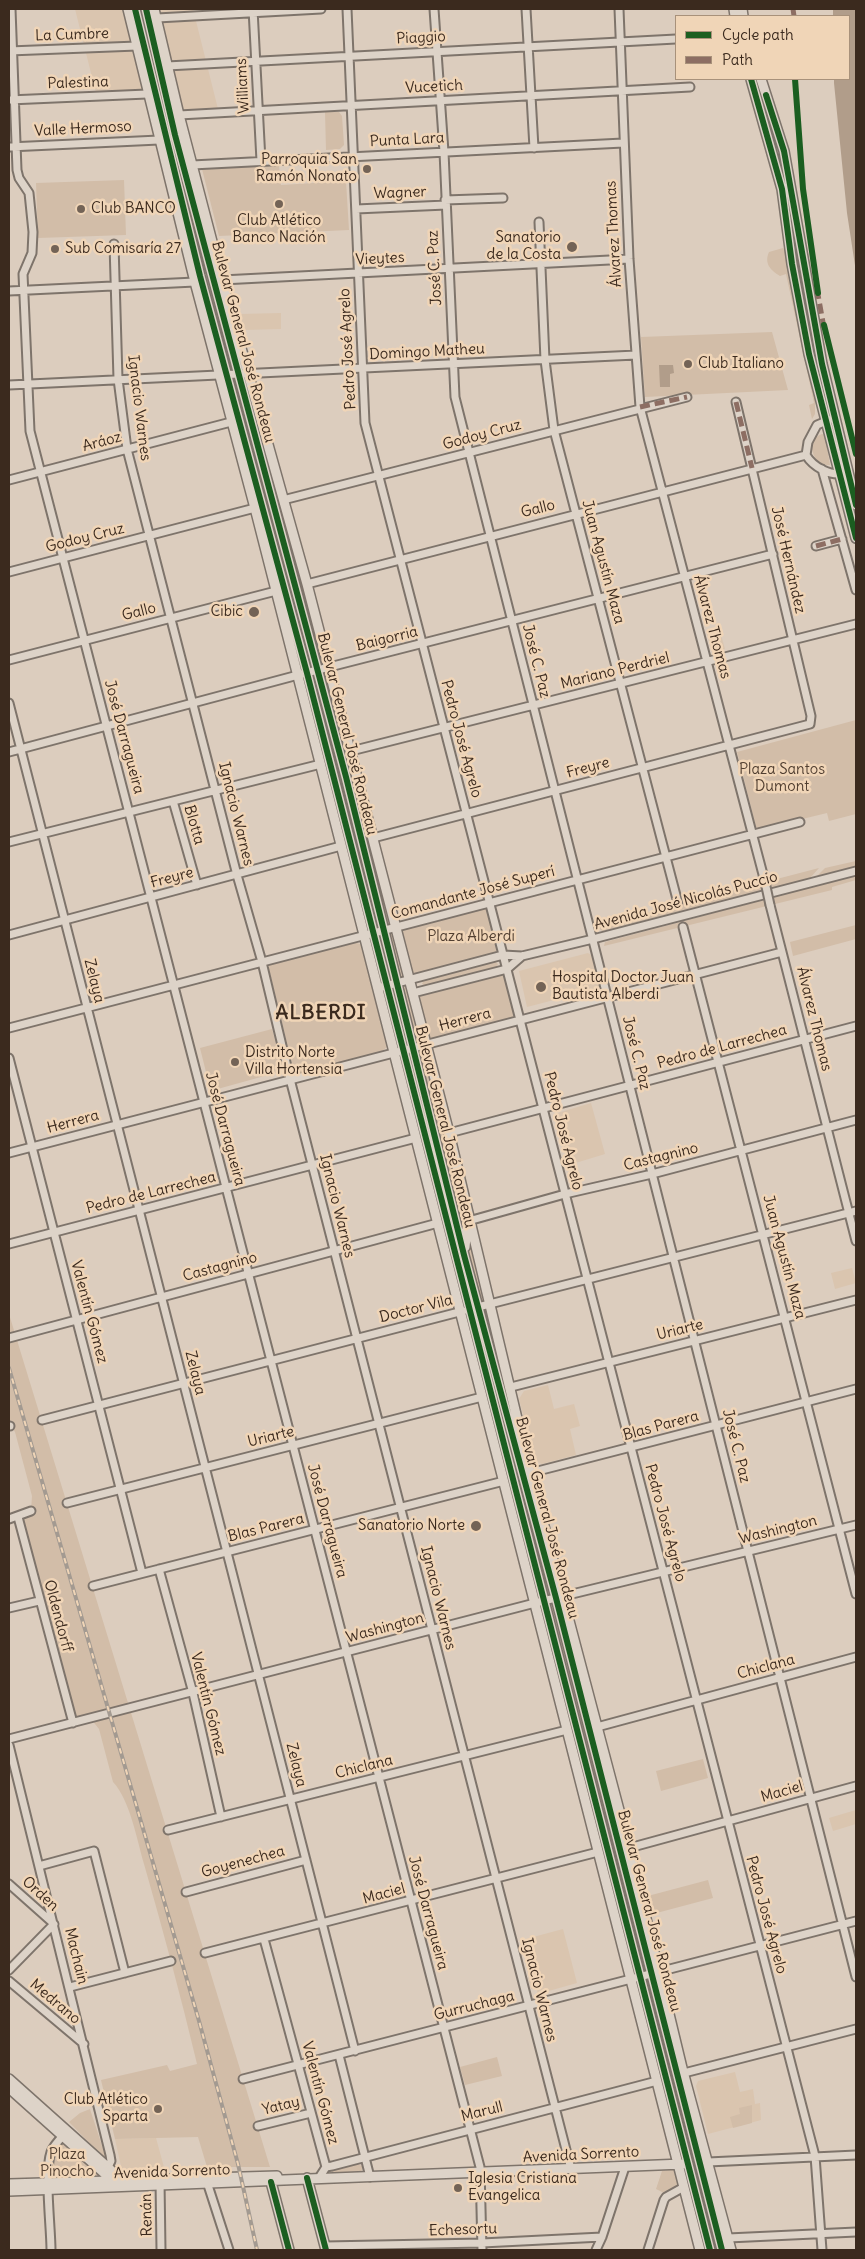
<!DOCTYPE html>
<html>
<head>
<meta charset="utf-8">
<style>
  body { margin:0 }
  #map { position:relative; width:865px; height:2259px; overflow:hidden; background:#dccdbe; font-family:Delius,sans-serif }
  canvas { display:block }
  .frame { position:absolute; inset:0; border:10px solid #3b2a1e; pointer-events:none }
  .legend { position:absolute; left:675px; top:15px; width:175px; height:65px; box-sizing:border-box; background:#f0d5b7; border:1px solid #a8917a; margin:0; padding:6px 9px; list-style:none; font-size:15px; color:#3b2a1e }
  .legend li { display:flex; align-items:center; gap:10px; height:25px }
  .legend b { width:25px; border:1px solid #a8917a }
</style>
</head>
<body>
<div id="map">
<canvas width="865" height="2259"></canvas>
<div class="frame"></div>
<ul class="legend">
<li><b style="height:6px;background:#1b5e20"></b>Cycle path</li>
<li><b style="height:6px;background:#8d6e63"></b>Path</li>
</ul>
</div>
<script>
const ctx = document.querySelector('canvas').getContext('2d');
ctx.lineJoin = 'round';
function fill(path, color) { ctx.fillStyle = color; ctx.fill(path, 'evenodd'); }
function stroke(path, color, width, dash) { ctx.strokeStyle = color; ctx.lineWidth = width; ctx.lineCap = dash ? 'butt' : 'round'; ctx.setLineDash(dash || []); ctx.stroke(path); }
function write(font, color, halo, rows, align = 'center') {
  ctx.font = font + ' Delius,sans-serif'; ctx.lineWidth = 5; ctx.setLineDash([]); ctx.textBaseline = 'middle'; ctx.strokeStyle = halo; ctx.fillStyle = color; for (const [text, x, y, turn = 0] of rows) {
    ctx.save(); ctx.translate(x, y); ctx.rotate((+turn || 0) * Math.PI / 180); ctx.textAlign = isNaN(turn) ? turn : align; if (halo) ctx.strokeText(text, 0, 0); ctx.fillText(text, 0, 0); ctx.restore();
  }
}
fill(new Path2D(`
  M75 9H193L219 113 179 115 147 94 96 93Z
  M281 313V329L244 330 239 314Z
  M720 631 725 649 712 652 707 634Z
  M588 953 591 955 600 988 527 1007 519 971Z
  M591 1103 605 1154 569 1165 554 1114Z
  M852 1268 856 1283 835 1289 831 1273Z
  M548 1385 554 1409 574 1404 580 1426 570 1429 576 1455 542 1464 535 1461 519 1399 524 1391Z
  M856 1810V1824L833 1831 829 1818Z
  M563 1929 577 1983 538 1994 536 1988 531 1989 528 1978 532 1976 522 1940Z
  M735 2072 740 2092 753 2089 755 2104 760 2103 761 2120 708 2134 696 2086 698 2081Z
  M156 2138 165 2171H122L115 2139Z`), '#dac5af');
fill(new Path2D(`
  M128 9H154L413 993 507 969 521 1020 426 1044 731 2250H700Z
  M325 112H339L342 116 344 145 340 149 326 150Z
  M279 165 281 185 346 181 349 230 219 236 202 169Z
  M124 180 126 235 38 238 36 183Z
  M783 248 785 250 815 398V414L812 419 809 405 814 403 786 274 780 276C770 270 764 263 769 252Z
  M772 332 788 390 645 397 641 337Z
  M822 434 825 435 830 465C813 467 804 440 822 434Z
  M856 720V814L829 821 827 813 761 829 756 827 737 752Z
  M856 861V866L817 876 825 868Z
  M819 868 810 878 604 932 599 929 600 925Z
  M856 875V880L832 887V890L604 946 605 942Z
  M486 908 489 909 498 946 495 954 416 976 410 974 399 931Z
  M856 925V939L793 956 790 942Z
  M353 942 364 945 388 1046 379 1054 298 1073 293 1068 268 965Z
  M494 961 498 964 496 968 426 986 422 984 424 979Z
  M272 1029 282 1067 279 1072 214 1090 210 1088 200 1048Z
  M9 1314 270 2167H207L198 2137 115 2139 101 2080 167 2065 170 2071 197 2064C181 1997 163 1930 144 1864 137 1840 130 1800 113 1782L99 1729 91 1719 73 1723 18 1517 31 1511 32 1496 15 1432 9 1423Z
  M703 1759 708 1778 661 1791 656 1771Z
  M708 1880 713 1898 649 1915 644 1897Z
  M497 2057 502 2076 465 2085 460 2067Z
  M752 2105V2123L733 2128 730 2117 740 2114 739 2108Z
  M90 2109 107 2161 69 2122 80 2113Z
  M63 2136 113 2180 49 2182 51 2153Z
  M355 2163 362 2166V2170L359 2173 332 2172 333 2169Z
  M675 2169 679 2187 664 2193 656 2189 662 2171Z`), '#d2bda8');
fill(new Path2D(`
  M833 9H856V272L847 213 834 83V79H849V16H833Z
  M659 365H673L674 373 670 374V387H660Z`), '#b19d8a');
const minor = new Path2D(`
  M11 9 17 170 19 178 29 193 33 232 32 253 23 274 30 431 480 2167 482 2250
  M253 9 261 161
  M347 9 365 423 815 2156 822 2250
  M434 9 444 152 455 397 856 1977
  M526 9 534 148
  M619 9 629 259 640 407 765 882
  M157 18 321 9
  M9 51 137 46
  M167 66 676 39
  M9 100 147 94
  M179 115 690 87
  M9 147 159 140
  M192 165 623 143
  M445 200 503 198
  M356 209 446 205
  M539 222 545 360 554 430 678 903
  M114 244 118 379 127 449 237 875 262 962 290 1079 571 2169
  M222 280 629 259
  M9 291 195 282
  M9 385 636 355
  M829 420 817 425 808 442 806 455C813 467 831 477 845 473
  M822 469 856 590
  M9 480 231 422
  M283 500 687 397
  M816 546 842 539
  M9 572 255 508
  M307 584 806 455
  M9 660 276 591
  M9 703 355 2051
  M351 751 856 624
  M9 752 298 675 773 554
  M173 801 197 885
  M373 838 810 724 811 716 736 402
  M9 842 321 764
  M770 905 856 1241
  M683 927 856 1594
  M9 935 341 846
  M378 988 503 955 522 956 593 939 856 871
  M413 993 507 969 522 956
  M9 1028 800 822
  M9 1058 142 1573
  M449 1133 856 1026
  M9 1153 782 952
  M472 1220 565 1194 652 1174 856 1120
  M9 1244 416 1138
  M474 1308 856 1211
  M9 1338 438 1223
  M511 1387 856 1300
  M42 1420 463 1311
  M9 1426H10
  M530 1473 856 1389
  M67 1503 482 1397
  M18 1517 73 1723
  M9 1519 31 1511
  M159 1569 193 1693 221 1817
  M93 1586 504 1481
  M9 1608 39 1601
  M597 1727 856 1657
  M9 1739 535 1603 856 1525
  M9 1745 110 2155 111 2161 106 2171
  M168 1830 567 1730
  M629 1848 856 1786
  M39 1866 94 1851 125 1973
  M9 1884 54 1924 9 1970
  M186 1892 306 1860
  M264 1939 326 2167
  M205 1953 598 1852
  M9 1981 84 2044
  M70 1987 171 1961
  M339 2055 370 2177
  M684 2073 856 2029
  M243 2079 856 1921
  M258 2126 311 2113
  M708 2162 856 2155
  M319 2178 326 2167 332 2166 657 2081
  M206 2179 229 2250
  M160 2181 161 2250
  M728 2238 856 2232
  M325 2246 482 2243 602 2237
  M51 2250C51 2227 44 2172 51 2152 54 2145 58 2141 63 2136
  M596 2250 602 2237 625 2167
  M648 2250 664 2200 666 2197 684 2187`);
const major = new Path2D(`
  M128 9 195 282 255 508 700 2250
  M135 9 200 276 307 673 710 2250
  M146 9 175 135 346 777 464 1255 556 1598 722 2250
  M154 9 179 115 222 280 307 584 449 1133 530 1473 629 1848 682 2068 731 2250
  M734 9 735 16
  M742 9 743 16
  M751 79 782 189 792 264 809 354 856 538
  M761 79 784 151 822 364 856 505
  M465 1247 468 1218
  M9 2079 122 2180V2182
  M9 2088 113 2181
  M272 2178 271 2182 289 2250
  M307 2178 326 2250
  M9 2184 277 2176
  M9 2191 683 2164`);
stroke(minor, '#7e746b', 11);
stroke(major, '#7e746b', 12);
stroke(minor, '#ddd3c8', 7);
stroke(major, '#ddd3c8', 9);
const rail = new Path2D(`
  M9 1368 199 2021 238 2164 257 2250`);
stroke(rail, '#a39a91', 4);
stroke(rail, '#f0d5b7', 2, [5.5]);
const minorBridge = new Path2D(`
  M765 882 770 905`);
stroke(minorBridge, '#7e746b', 11, []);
stroke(minorBridge, '#ddd3c8', 7);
stroke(new Path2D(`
  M793 9 794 16
  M817 289 824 328
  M736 402 752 468
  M640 407 687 397
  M816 546 842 539`), '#8d6e63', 5, [10, 5]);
stroke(new Path2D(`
  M135 9 200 276 307 673 710 2250
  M146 9 175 135 346 777 464 1255 556 1598 722 2250
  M751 79 782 189 792 264 809 354 856 538
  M795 79 803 189 818 293
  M766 95 784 151 822 364 856 505
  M824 325 856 454
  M307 2178 326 2250
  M271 2182 289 2250`), '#1b5e20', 6);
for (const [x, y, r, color] of [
  [367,169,5,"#736356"],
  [279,204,5,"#736356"],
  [81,209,5,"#736356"],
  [572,247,6,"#736356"],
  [55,249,5,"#736356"],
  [688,364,5,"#736356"],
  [254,612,6,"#736356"],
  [541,987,6,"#736356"],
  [235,1062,5,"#736356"],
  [476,1526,6,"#736356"],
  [158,2109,5,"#736356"],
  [458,2188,5,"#736356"]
]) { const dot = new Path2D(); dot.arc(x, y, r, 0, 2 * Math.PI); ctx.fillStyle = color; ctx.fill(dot); stroke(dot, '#f0d5b7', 2); }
write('15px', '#3b2a1e', '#f0d5b7', [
  ["La Cumbre",72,35,-2],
  ["Piaggio",421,38,-3],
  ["Palestina",78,83,-2],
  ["Williams",243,86,-93],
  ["Vucetich",434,87,-3],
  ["Valle Hermoso",83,129,-3],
  ["Punta Lara",407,140,-3],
  ["Wagner",400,193,-2],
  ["Álvarez Thomas",614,234,-93],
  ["Vieytes",380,259,-3],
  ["José C. Paz",435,268,-93],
  ["Bulevar General José Rondeau",243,342,75],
  ["Pedro José Agrelo",348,349,-93],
  ["Domingo Matheu",427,352,-3],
  ["Ignacio Warnes",139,408,83],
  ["Godoy Cruz",482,435,-15],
  ["Aráoz",102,442,-15],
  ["Gallo",538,509,-14],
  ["Godoy Cruz",85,538,-14],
  ["José Hernández",788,560,77],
  ["Juan Agustín Maza",603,562,75],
  ["Gallo",139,612,-14],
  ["Álvarez Thomas",712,627,75],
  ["Baigorria",387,639,-14],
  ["José C. Paz",536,661,76],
  ["Mariano Perdriel",615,671,-14],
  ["Bulevar General José Rondeau",347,734,76],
  ["José Darragueira",124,737,75],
  ["Pedro José Agrelo",461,739,75],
  ["Freyre",588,768,-15],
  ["Ignacio Warnes",236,814,76],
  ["Blotta",194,825,74],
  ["Freyre",172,878,-15],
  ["Comandante José Superí",473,893,-15],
  ["Avenida José Nicolás Puccio",686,901,-15],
  ["Zelaya",94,981,76],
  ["Álvarez Thomas",814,1019,76],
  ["Herrera",465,1020,-15],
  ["Pedro de Larrechea",722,1047,-15],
  ["José C. Paz",636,1053,76],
  ["Herrera",73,1122,-15],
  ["Bulevar General José Rondeau",445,1127,76],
  ["José Darragueira",225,1129,75],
  ["Pedro José Agrelo",563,1131,76],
  ["Castagnino",661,1157,-14],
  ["Pedro de Larrechea",151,1193,-14],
  ["Ignacio Warnes",337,1206,76],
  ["Juan Agustín Maza",784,1257,75],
  ["Castagnino",220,1267,-15],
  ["Doctor Vila",416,1309,-14],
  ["Valentín Gómez",89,1312,75],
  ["Uriarte",680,1330,-14],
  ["Zelaya",195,1373,76],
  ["Blas Parera",661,1426,-15],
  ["Uriarte",271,1437,-14],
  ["José C. Paz",736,1446,76],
  ["Bulevar General José Rondeau",547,1518,75],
  ["José Darragueira",327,1521,75],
  ["Pedro José Agrelo",665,1523,75],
  ["Blas Parera",266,1528,-14],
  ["Washington",778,1530,-14],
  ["Ignacio Warnes",438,1598,76],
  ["Oldendorff",58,1616,75],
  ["Washington",385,1628,-15],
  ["Chiclana",766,1667,-15],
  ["Valentín Gómez",208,1704,76],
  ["Zelaya",296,1765,76],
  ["Chiclana",364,1767,-14],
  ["Maciel",782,1792,-16],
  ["Goyenechea",243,1862,-15],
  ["Orden",40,1894,42],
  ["Maciel",384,1894,-15],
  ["Bulevar General José Rondeau",649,1911,75],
  ["José Darragueira",428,1913,75],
  ["Pedro José Agrelo",766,1915,75],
  ["Machain",76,1956,76],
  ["Ignacio Warnes",539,1990,76],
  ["Medrano",55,2002,40],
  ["Gurruchaga",474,2006,-14],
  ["Valentín Gómez",320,2093,75],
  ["Yatay",281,2106,-14],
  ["Marull",482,2112,-14],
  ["Avenida Sorrento",581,2155,-3],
  ["Avenida Sorrento",172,2172,-2],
  ["Renán",147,2215,-91],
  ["Echesortu",463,2230,-2]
]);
write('15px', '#3b2a1e', '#f0d5b7', [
  ["Parroquia San",357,160,"right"],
  ["Ramón Nonato",357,177,"right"],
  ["Club BANCO",91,209],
  ["Club Atlético",279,221,"center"],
  ["Banco Nación",279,238,"center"],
  ["Sanatorio",561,238,"right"],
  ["de la Costa",561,255,"right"],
  ["Sub Comisaría 27",65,249],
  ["Club Italiano",698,364],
  ["Cibic",243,612,"right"],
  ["Hospital Doctor Juan",552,978],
  ["Bautista Alberdi",552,995],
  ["Distrito Norte",245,1053],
  ["Villa Hortensia",245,1070],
  ["Sanatorio Norte",465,1526,"right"],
  ["Club Atlético",148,2100,"right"],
  ["Sparta",148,2117,"right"],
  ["Iglesia Cristiana",468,2179],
  ["Evangelica",468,2196]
], 'left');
write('15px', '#503e30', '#f0d5b7', [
  ["Plaza Santos",782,770],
  ["Dumont",782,787],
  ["Plaza Alberdi",471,937],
  ["Plaza",67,2155],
  ["Pinocho",67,2172]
]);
ctx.letterSpacing = '1px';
write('bold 20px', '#3b2a1e', '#f0d5b7', [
  ["ALBERDI",321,1013]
]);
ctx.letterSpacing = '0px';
</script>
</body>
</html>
